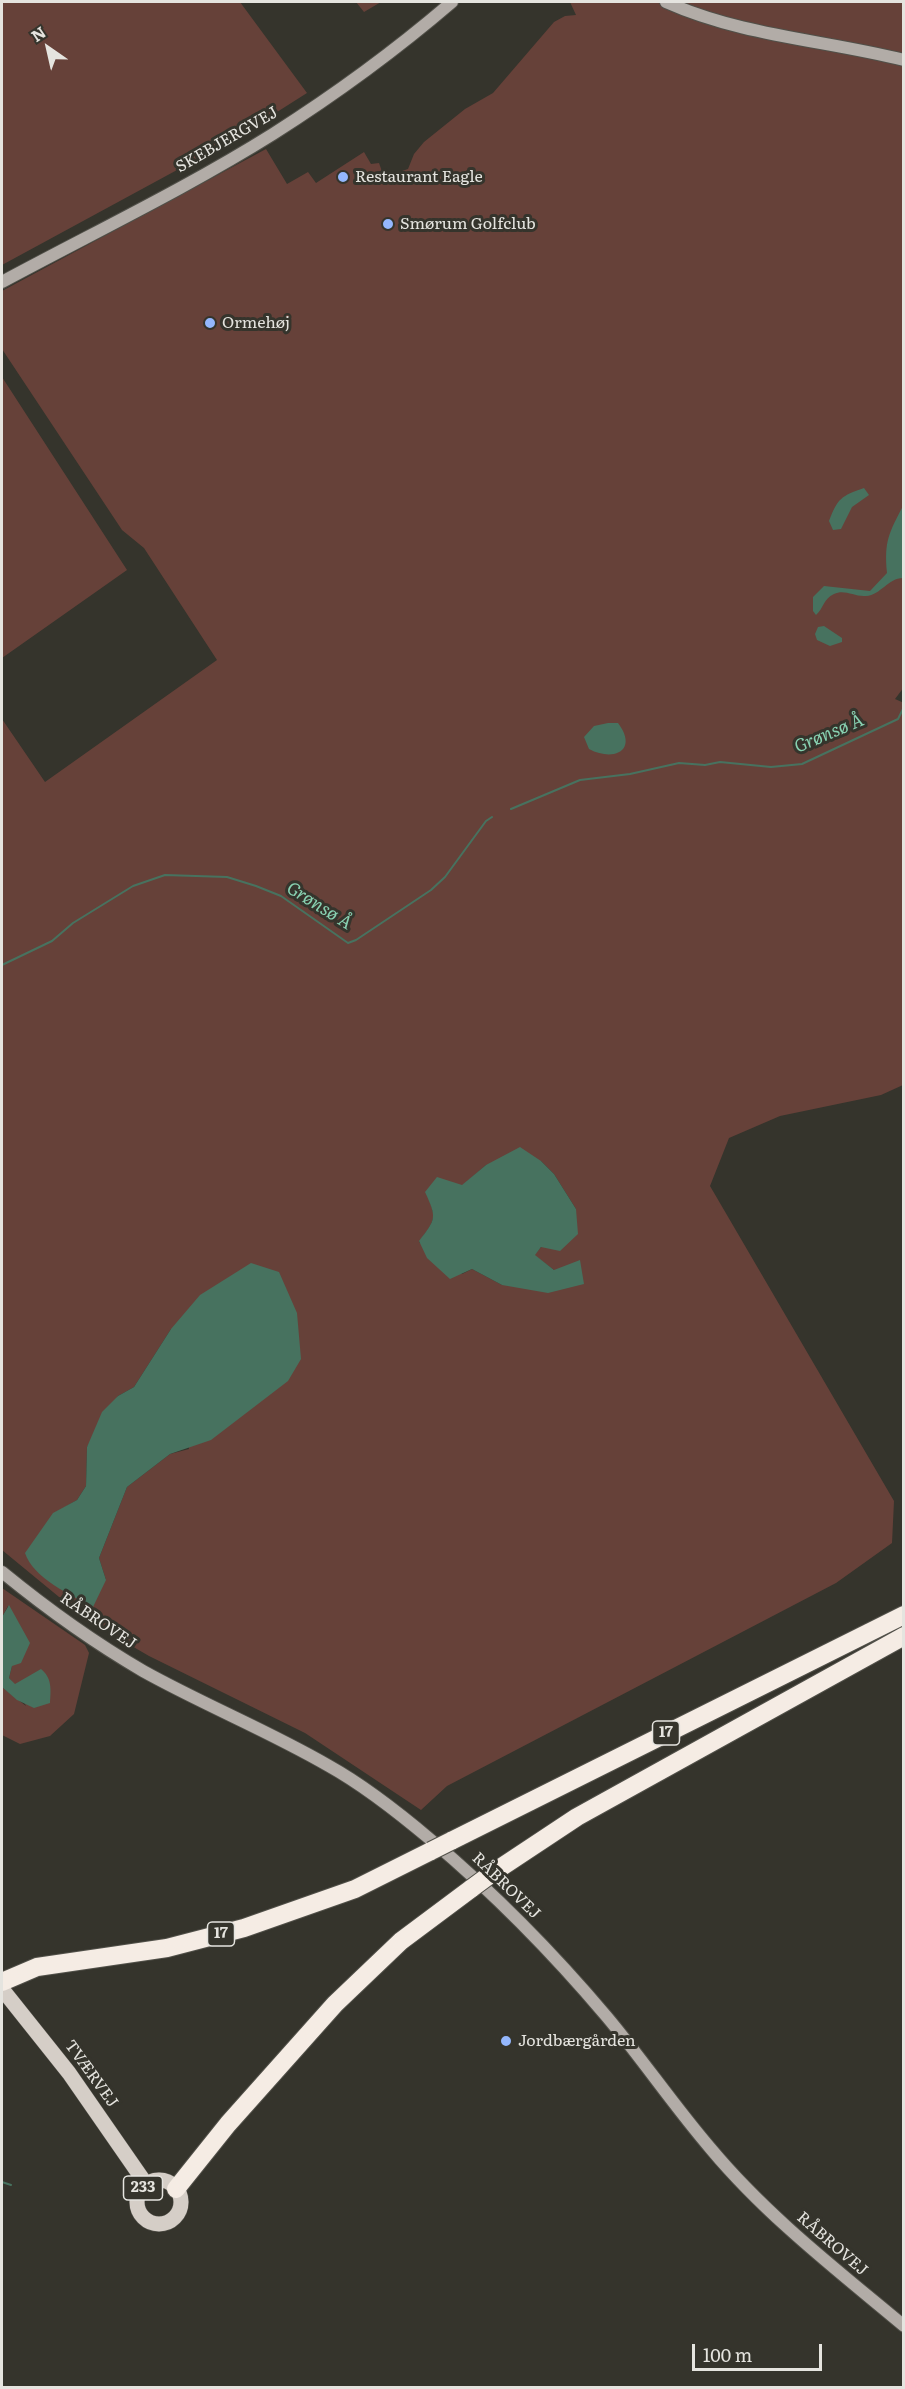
<!DOCTYPE html>
<html>
<head>
<meta charset="utf-8">
<style>
  body { margin:0 }
  #map { position:relative; width:905px; height:2389px; overflow:hidden; background:#35342c; font-family:Literata,serif }
  canvas { display:block }
  .frame { position:absolute; inset:0; border:3px solid #e5e4df; pointer-events:none }
  .north { position:absolute; left:18px; top:18px; width:60px; height:60px; -webkit-text-stroke:4px #35342c; paint-order:stroke; rotate:326deg; font-size:16px; font-weight:700; line-height:24px; text-align:center; color:#e5e4df }
  .north::after { content:''; display:block; margin:auto; width:21px; height:27px; background:#e5e4df; clip-path:polygon(50% 0,100% 100%,50% 72%,0 100%) }
  .scale { position:absolute; left:692px; top:2344px; width:130px; height:27px; box-sizing:border-box; border:3px solid #e5e4df; border-top:0; padding-left:8px; font-size:18px; line-height:21px; white-space:nowrap; color:#e5e4df; -webkit-text-stroke:4px #35342c; paint-order:stroke }
</style>
</head>
<body>
<div id="map">
<canvas width="905" height="2389"></canvas>
<div class="frame"></div>
<div class="north">N</div>
<div class="scale">100 m</div>
</div>
<script>
const ctx = document.querySelector('canvas').getContext('2d');
ctx.lineJoin = 'round';
function fill(path, color) { ctx.fillStyle = color; ctx.fill(path, 'evenodd'); }
function stroke(path, color, width, dash) { ctx.strokeStyle = color; ctx.lineWidth = width; ctx.lineCap = dash ? 'butt' : 'round'; ctx.setLineDash(dash || []); ctx.stroke(path); }
function write(font, color, halo, rows, align = 'center') {
  ctx.font = font + ' Literata,serif'; ctx.lineWidth = 6; ctx.setLineDash([]); ctx.textBaseline = 'middle'; ctx.strokeStyle = halo; ctx.fillStyle = color; for (const [text, x, y, turn = 0] of rows) {
    ctx.save(); ctx.translate(x, y); ctx.rotate((+turn || 0) * Math.PI / 180); ctx.textAlign = isNaN(turn) ? turn : align; if (halo) ctx.strokeText(text, 0, 0); ctx.fillText(text, 0, 0); ctx.restore();
  }
}
fill(new Path2D(`
  M2 2H240L307 93 236 138 2 265Z
  M356 2H381L364 12Z
  M570 2H903L904 687 895 699 904 703 903 1085 881 1095 780 1116 729 1138 710 1186 894 1501 892 1543 836 1583 447 1786 421 1810 305 1733 149 1656 87 1620 2 1550V719L45 782 217 660 144 548 122 530 2 349V291L266 149 287 184 308 172 316 183 364 152 371 164 379 163 384 177 408 169 414 154 424 142 465 109 493 93 554 22 565 16 576 15ZM541 1161 554 1174 576 1209 534 1255 554 1270 502 1285 472 1269 462 1274 419 1242C436 1219 437 1218 426 1192L462 1186 486 1165ZM171 1329 189 1449 170 1454 127 1487 99 1558 106 1580 53 1514 77 1500 86 1486 87 1447 118 1396 134 1387Z
  M2 377 127 570 2 658Z
  M2 1588 85 1645 89 1653 74 1714 50 1736 20 1744 2 1735V1687L26 1706 15 1685 9 1678 12 1666 8 1606 2 1617Z`), '#664139');
fill(new Path2D(`
  M864 488 869 495 852 507 841 529 833 530 829 521C838 498 841 496 864 488Z
  M903 506V578C888 578 881 595 866 596 854 597 845 589 834 594 823 599 824 608 816 615L813 611V597L824 586 870 591 887 573C884 541 889 533 903 506Z
  M824 626 842 638V642L830 646 817 640 815 634 818 627Z
  M608 723H618C639 751 613 762 589 749L584 737 594 726Z
  M520 1147 541 1161 554 1174 576 1209 578 1234 560 1251 541 1247 535 1255 554 1270 580 1260 584 1284 548 1293 502 1285 472 1269 450 1279 427 1258 419 1241C436 1219 437 1218 425 1192L437 1177 462 1185 486 1165Z
  M251 1263 279 1272 297 1313 301 1359 288 1381 211 1440 170 1454 127 1487 99 1558 106 1580 93 1607C71 1595 33 1578 25 1553L53 1513 77 1500 86 1486 87 1447 102 1412 118 1396 134 1387 171 1329 200 1295Z
  M9 1605 30 1643 21 1663 12 1666 9 1678 15 1684 41 1669C52 1678 51 1689 50 1703L34 1708 17 1700 2 1687V1617Z`), '#47725f');
stroke(new Path2D(`
  M511 809 580 780 630 774 679 763 705 765 720 762 771 767 802 764 898 719 904 707
  M2 965 52 941 73 923 133 886 165 875 227 877 256 886 281 896 348 943 356 940 431 890 445 877 486 821 492 817
  M2 2182 11 2185`), '#47725f', 2);
const secondary = new Path2D(`
  M666 2C742 36 824 40 904 60
  M2 282C91 234 187 188 273 134 336 94 396 50 452 2
  M2 1572C46 1608 93 1642 143 1671 204 1705 269 1731 329 1766 365 1786 399 1813 431 1840 495 1894 553 1953 607 2017 643 2060 674 2106 711 2149 767 2216 837 2270 904 2326`);
const primary = new Path2D(`
  M2 1989 69 2073 146 2184
  M137 2202a22 22 0 1 1 44 0a22 22 0 1 1-44 0Z`);
const highway = new Path2D(`
  M451 1841 904 1615
  M491 1874 577 1817 904 1636
  M2 1982 37 1967 167 1948 244 1928 355 1889 431 1851
  M176 2189 228 2124 335 2004 401 1941 472 1888`);
stroke(secondary, '#515049', 14);
stroke(primary, '#515049', 16);
stroke(highway, '#515049', 20);
stroke(secondary, '#b2aca7', 12);
stroke(primary, '#d5cec7', 15);
stroke(highway, '#f5ece4', 18);
const highwayBridge = new Path2D(`
  M431 1851 451 1841
  M472 1888 491 1874`);
stroke(highwayBridge, '#515049', 20, []);
stroke(highwayBridge, '#f5ece4', 18);
for (const [x, y, r, color] of [
  [343,177,6,"#94b7fd"],
  [388,224,6,"#94b7fd"],
  [210,323,6,"#94b7fd"],
  [506,2041,6,"#94b7fd"]
]) { const dot = new Path2D(); dot.arc(x, y, r, 0, 2 * Math.PI); ctx.fillStyle = color; ctx.fill(dot); stroke(dot, '#35342c', 2); }
for (const [x, y, w] of [
  [666,1733,27],
  [221,1934,27],
  [143,2188,39]
]) { const box = new Path2D(); box.roundRect(x - w / 2, y - 12, w, 24, 4.5); ctx.fillStyle = '#35342c'; ctx.fill(box); stroke(box, '#e5e4df', 1.5); }
write('bold 15px', '#e5e4df', null, [
  ["17",666,1733],
  ["17",221,1934],
  ["233",143,2188]
]);
write('16px', '#e5e4df', '#35342c', [
  ["SKEBJERGVEJ",227,140,-30],
  ["RÅBROVEJ",98,1621,34],
  ["RÅBROVEJ",506,1886,44],
  ["TVÆRVEJ",91,2074,54],
  ["RÅBROVEJ",832,2244,41]
]);
write('16px', '#e5e4df', '#35342c', [
  ["Restaurant Eagle",355,177],
  ["Smørum Golfclub",400,224],
  ["Ormehøj",222,323],
  ["Jordbærgården",518,2041]
], 'left');
write('italic 18px', '#88d1b1', '#35342c', [
  ["Grønsø Å",829,734,-23],
  ["Grønsø Å",319,906,32]
]);
</script>
</body>
</html>
